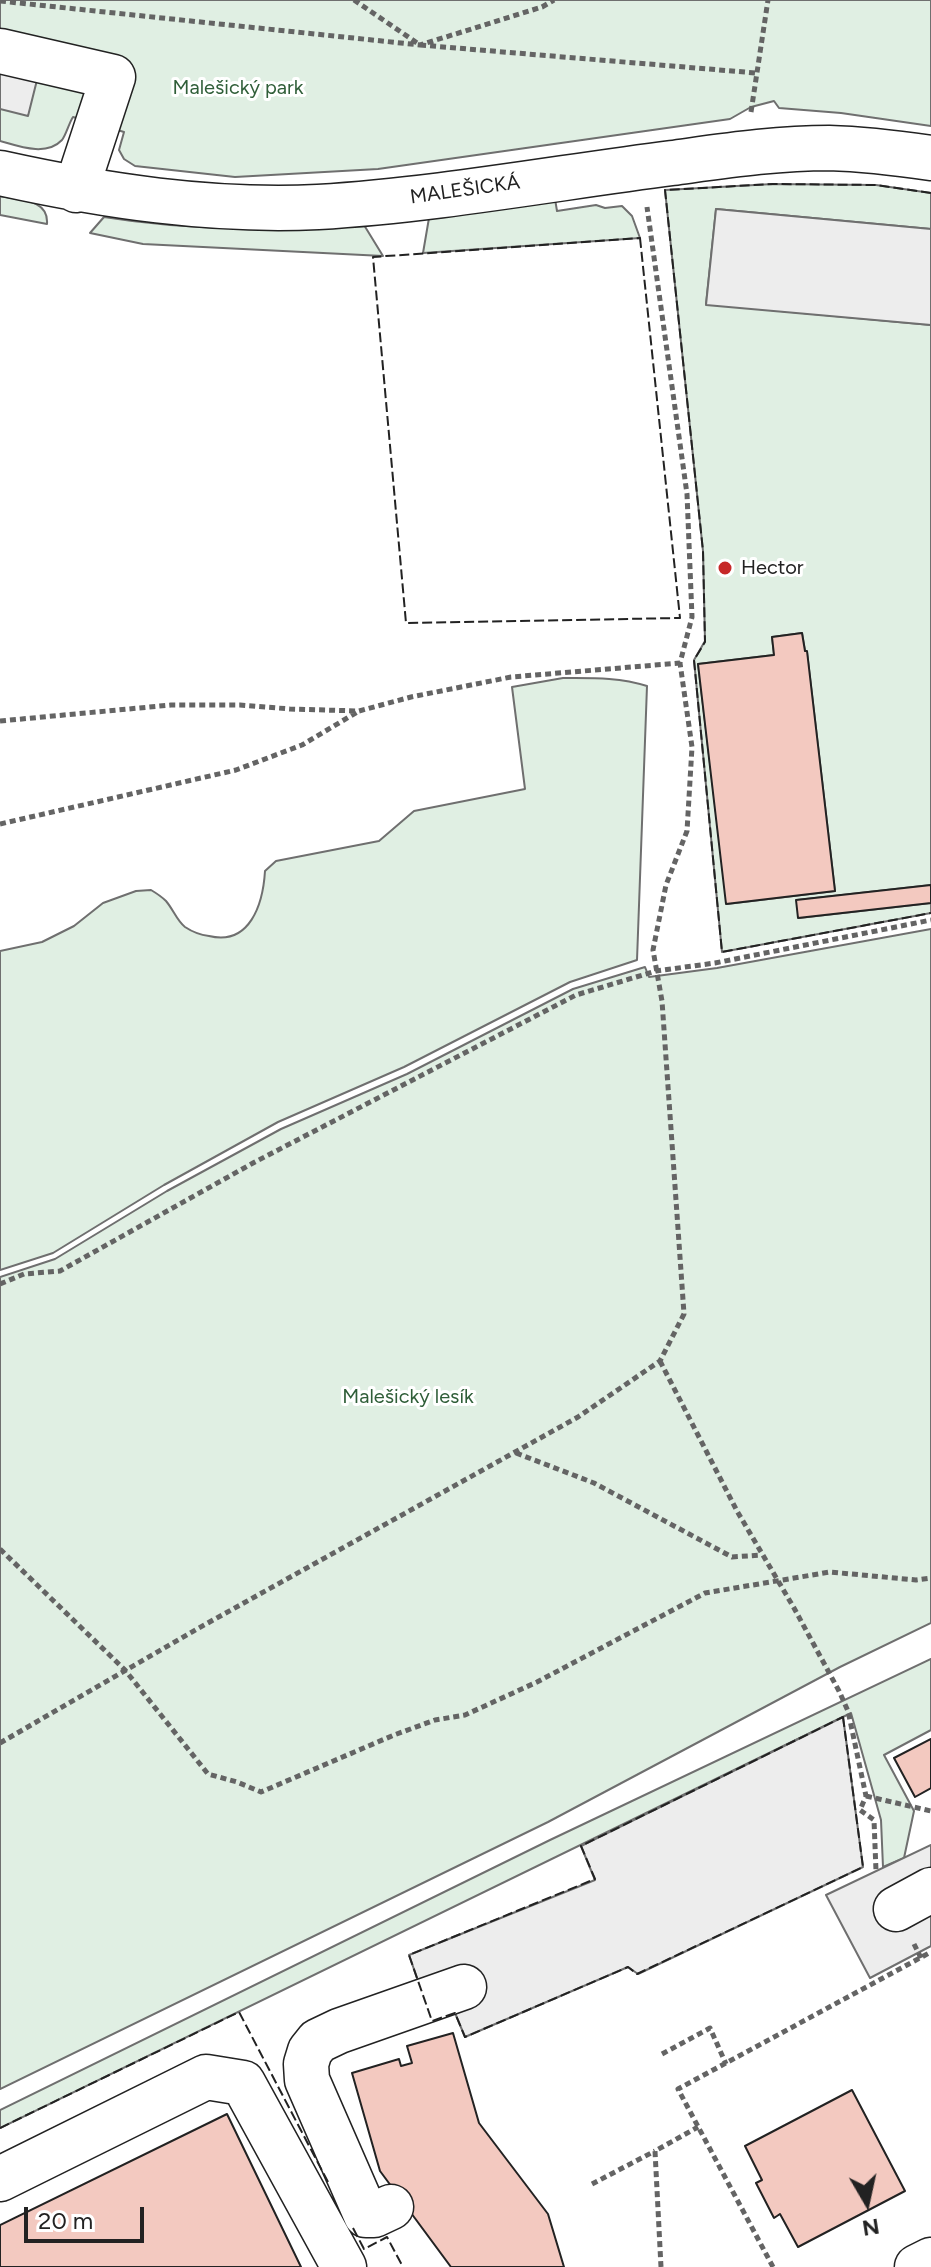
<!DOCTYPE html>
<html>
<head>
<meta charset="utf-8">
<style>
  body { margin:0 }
  #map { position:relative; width:931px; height:2267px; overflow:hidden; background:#fff; font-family:Figtree,sans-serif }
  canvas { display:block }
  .north { position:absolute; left:827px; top:2163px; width:80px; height:80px; -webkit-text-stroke:6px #fff; paint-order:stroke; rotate:171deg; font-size:22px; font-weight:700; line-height:32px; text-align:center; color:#222 }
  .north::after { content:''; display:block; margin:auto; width:28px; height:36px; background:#222; clip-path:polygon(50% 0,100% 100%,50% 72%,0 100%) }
  .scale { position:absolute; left:24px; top:2207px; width:120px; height:36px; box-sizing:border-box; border:4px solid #222; border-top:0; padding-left:10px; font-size:24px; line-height:28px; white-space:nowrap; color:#222; -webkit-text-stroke:6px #fff; paint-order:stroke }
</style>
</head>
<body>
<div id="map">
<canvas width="931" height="2267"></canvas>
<div class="north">N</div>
<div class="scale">20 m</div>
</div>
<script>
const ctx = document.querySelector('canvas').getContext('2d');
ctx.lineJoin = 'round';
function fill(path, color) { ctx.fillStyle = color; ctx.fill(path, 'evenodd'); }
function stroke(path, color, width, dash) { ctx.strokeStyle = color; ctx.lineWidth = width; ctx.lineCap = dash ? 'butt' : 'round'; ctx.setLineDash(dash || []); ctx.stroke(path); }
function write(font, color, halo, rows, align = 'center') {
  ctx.font = font + ' Figtree,sans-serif'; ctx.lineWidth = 6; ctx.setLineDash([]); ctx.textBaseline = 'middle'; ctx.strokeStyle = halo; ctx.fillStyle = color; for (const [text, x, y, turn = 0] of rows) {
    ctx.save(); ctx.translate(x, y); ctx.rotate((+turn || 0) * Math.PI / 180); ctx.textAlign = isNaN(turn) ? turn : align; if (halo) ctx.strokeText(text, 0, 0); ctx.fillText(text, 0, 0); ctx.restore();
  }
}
const green = new Path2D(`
  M0 0H931V126L841 113 779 108 774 101 751 107 730 119 378 169 235 177 135 166 124 159 119 150 124 132 73 117C69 123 66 135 62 140 46 157 18 146 0 141Z
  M773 184 876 185 931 193V229L716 209 706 304 931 325V885L797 900 799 918 931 903V913L722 952 694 660 705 641 703 551 665 190ZM802 633 805 651 807 652 835 891 727 904 698 664 774 655 772 637Z
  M0 196C19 200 49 199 47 224L0 215Z
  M555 199 557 211 596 205 605 208 622 206 632 216 640 238 423 253 429 218Z
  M104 217C191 231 276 230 364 225L383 256 143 244 90 233Z
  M563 678C592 678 619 677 647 686L637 960 570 982 404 1067 278 1122 164 1185 53 1253 0 1270V951L42 942 74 926 103 903 136 891 151 890C156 893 162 897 166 901 173 909 177 921 185 927 191 931 201 935 209 936 250 946 263 904 265 871L276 861 379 841 414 811 525 789 512 687Z
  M931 929V1623L840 1667 548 1822 0 2089V1277L55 1259 167 1191 281 1129 407 1074 573 989 645 967 649 977 717 968Z
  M931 1659V1730L884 1755 914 1811 904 1858 883 1867 881 1820 851 1713 0 2128V2110L550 1840Z`);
fill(green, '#e0efe3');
stroke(green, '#6f6f6f', 2);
const parking = new Path2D(`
  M0 63 39 72 28 116 0 109Z
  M716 209 931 229V325L706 305Z
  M843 1717 863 1867 638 1974 628 1967 465 2037 455 2013 432 2021 409 1955 595 1880 581 1846Z
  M931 1845V1946L870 1978 826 1895Z`);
fill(parking, '#ededed');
stroke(parking, '#6f6f6f', 2);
const building = new Path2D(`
  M802 633 805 651H807L835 891 726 904 698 664 774 655 772 637Z
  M931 885V903L798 918 796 900Z
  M931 1739V1788L915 1797 894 1758Z
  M453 2033 479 2123 548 2214 564 2267H451L380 2171 352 2073 399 2059 401 2066 412 2063 407 2046Z
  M852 2090 905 2191 798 2247 780 2214 774 2218 756 2183 762 2180 745 2146Z
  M227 2114 301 2267H0V2225Z`);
fill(building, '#f3c9c0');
stroke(building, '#222', 2);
const minor = new Path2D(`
  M0 51 113 77 76 190
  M0 173C104 196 211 212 318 207 436 200 555 178 672 163 724 156 776 148 829 148 863 149 897 153 931 158
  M896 1909 931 1890
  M0 2179 206 2077 243 2083 344 2267
  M391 2207 374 2215H366L307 2080 306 2064 310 2051 318 2041 339 2031 464 1987
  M917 2267 931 2260`);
stroke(minor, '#222', 47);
stroke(new Path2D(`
  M354 0 420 45 756 73
  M0 1 420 45 542 7 554 0
  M751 112 768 0
  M0 721 171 705H240L290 709 359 711 411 697 511 677 680 663
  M0 824 236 770 302 745 359 711
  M0 1284 24 1274 60 1271 253 1163 576 995 656 971 715 963 931 920
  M660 1361 737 1511 794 1608 839 1691 848 1711 866 1796 860 1810 874 1820 876 1871
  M516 1453 594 1483 732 1557 761 1555
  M0 1549 125 1670 208 1774 237 1782 261 1792 394 1735 435 1720 465 1715 537 1682 705 1593 830 1572 916 1580 931 1578
  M0 1743 197 1629 578 1417 660 1361 684 1314 662 1001 653 950 666 885 687 831 692 747 680 663 692 617 687 494 647 207
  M866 1796 931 1811
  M914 1944 921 1958
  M662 2054 710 2028 726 2064
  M592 2184 655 2151
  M661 2267 655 2151 698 2127
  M773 2267 678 2089 931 1952`), '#646464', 5, [6, 4]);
stroke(minor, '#fff', 44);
stroke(new Path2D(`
  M931 193 876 185 773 184 665 190 703 551 705 642 694 660 722 952 931 913
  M640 238 680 618 406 623 373 257Z
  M843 1717 863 1867 637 1974 628 1967 465 2037 455 2013 432 2021 409 1955 595 1879 581 1846Z
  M0 2128 239 2012 328 2182
  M353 2228 364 2249 387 2237 403 2267`), '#222', 2, [10, 4]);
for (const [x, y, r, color] of [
  [725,568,8,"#c62828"]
]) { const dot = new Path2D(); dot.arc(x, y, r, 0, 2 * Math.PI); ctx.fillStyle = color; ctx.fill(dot); stroke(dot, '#fff', 3); }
write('20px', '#2f5e38', '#fff', [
  ["Malešický park",238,88],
  ["Malešický lesík",408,1397]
]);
write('20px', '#222', '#fff', [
  ["MALEŠICKÁ",465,190,-8]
]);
write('20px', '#222', '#fff', [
  ["Hector",741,568]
], 'left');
</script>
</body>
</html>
